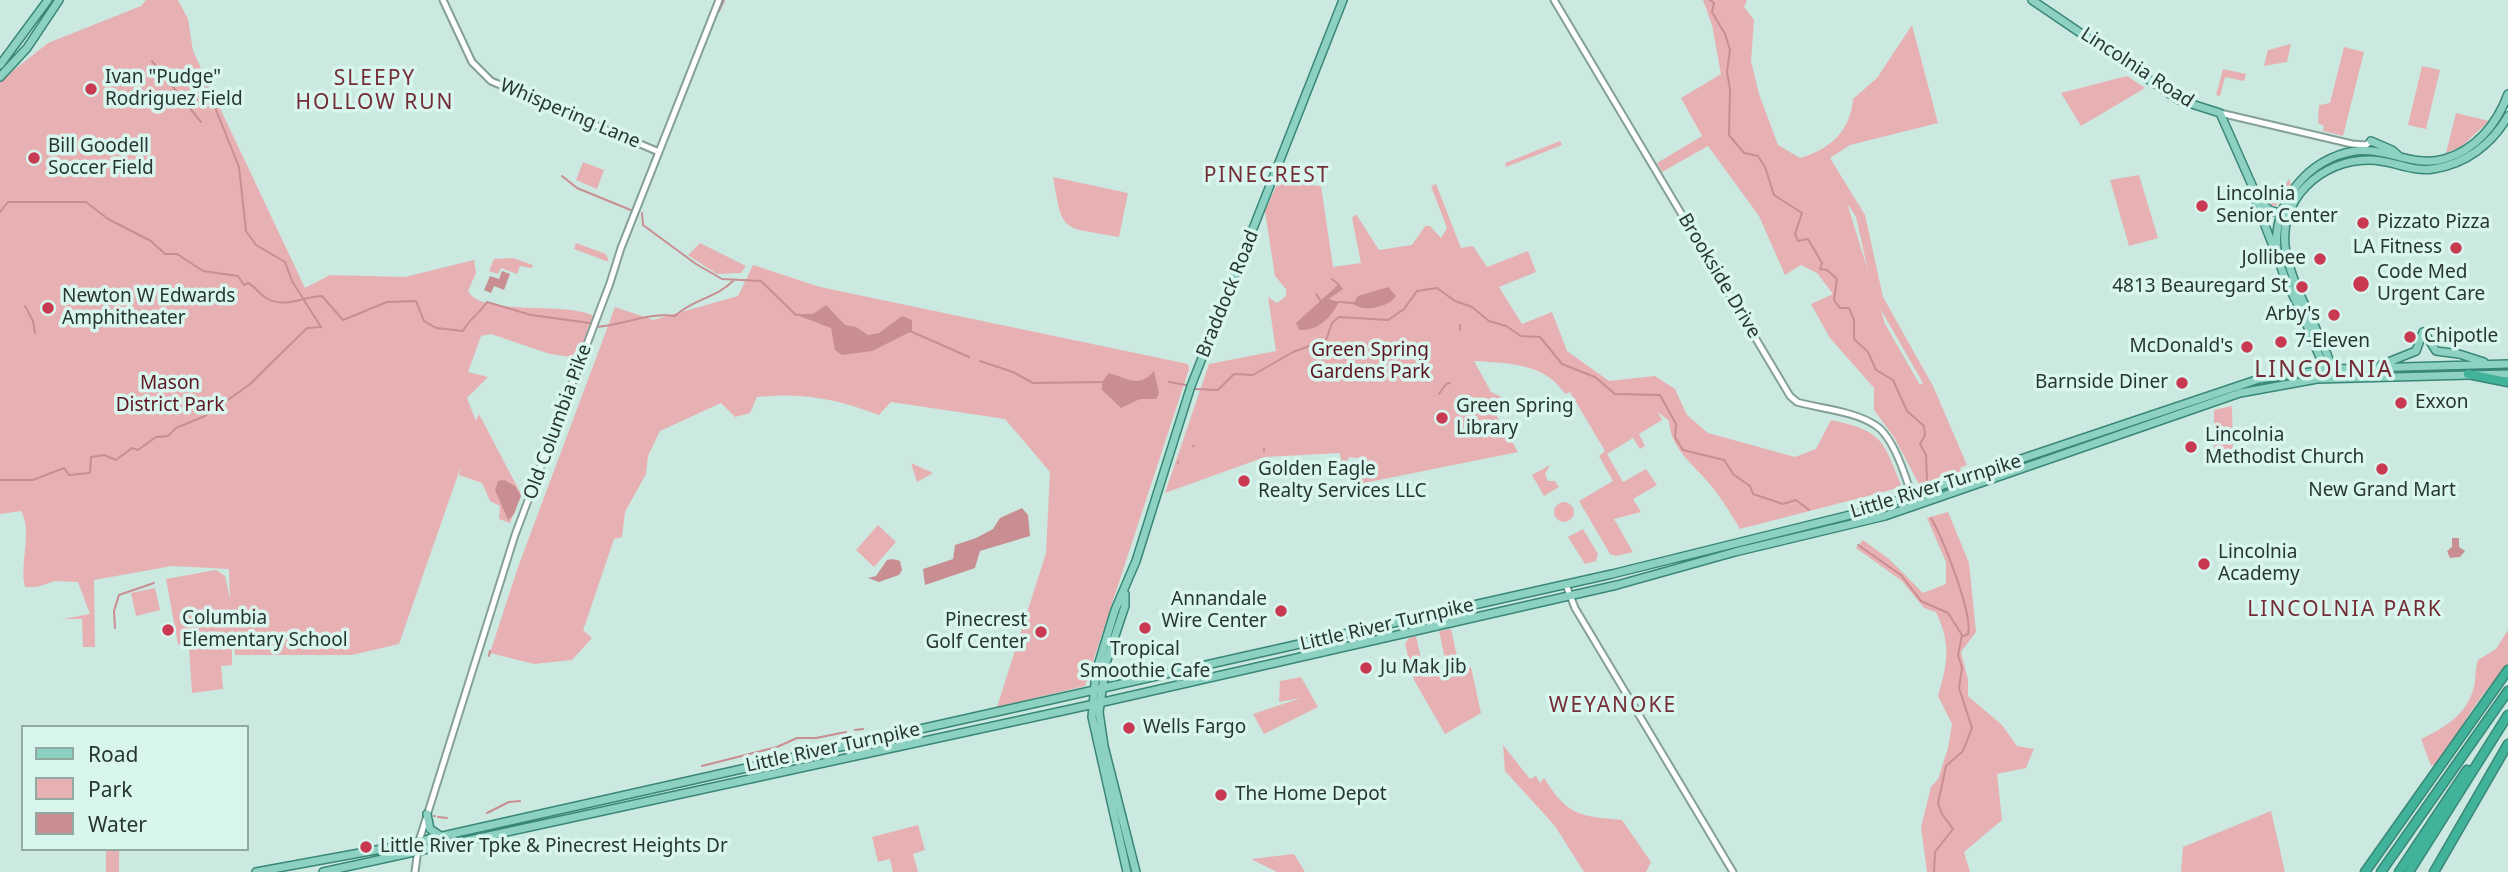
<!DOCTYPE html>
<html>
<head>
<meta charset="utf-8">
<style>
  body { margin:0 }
  #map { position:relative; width:2508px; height:872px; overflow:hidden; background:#cbe9e0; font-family:"Noto Sans",sans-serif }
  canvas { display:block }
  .legend { position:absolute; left:21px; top:725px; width:228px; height:126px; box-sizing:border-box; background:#d8f6ed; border:2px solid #92a9a2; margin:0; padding:9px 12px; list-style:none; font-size:21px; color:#293532 }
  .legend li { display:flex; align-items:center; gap:14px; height:35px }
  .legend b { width:35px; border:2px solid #92a9a2 }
</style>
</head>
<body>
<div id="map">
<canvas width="2508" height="872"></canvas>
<ul class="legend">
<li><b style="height:9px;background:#8dd1c3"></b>Road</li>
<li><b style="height:19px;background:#e7b1b4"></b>Park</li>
<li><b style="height:19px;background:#c98e91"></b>Water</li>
</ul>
</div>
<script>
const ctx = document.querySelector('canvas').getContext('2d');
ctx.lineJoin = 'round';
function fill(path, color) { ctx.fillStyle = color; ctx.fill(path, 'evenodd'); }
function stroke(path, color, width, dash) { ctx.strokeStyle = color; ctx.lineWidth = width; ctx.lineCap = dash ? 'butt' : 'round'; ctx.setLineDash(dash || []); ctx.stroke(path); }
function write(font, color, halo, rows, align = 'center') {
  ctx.font = font + ' "Noto Sans",sans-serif'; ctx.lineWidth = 7; ctx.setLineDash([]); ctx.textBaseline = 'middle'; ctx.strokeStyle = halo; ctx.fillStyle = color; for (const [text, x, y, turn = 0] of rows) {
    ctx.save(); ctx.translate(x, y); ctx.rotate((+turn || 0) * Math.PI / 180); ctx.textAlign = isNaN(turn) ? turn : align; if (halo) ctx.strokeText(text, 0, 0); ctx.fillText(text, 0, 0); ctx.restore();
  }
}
fill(new Path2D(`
  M146 0H178L188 19 193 51 305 288 330 275 405 277 474 260 476 273 468 291C482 317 566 301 594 316L579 358 550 354 491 334 481 336 468 372 488 377 467 398 476 421 479 414 521 494 510 523 499 519 500 506 490 501 482 483 459 475 461 466 399 644 352 655H235L232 628V665L221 666 223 689 192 693 189 647 178 644 166 579 216 570 225 576 230 599 229 569 172 566 94 580 95 647H83L82 619H63L90 614 78 582 55 581 37 587H25C19 563 33 532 21 511L0 514V81L48 43 141 6Z
  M1703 0H1747L1744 7 1754 20 1751 61 1759 94 1778 145 1800 158C1830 149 1850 132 1853 99L1877 78 1912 25 1938 123 1850 145 1830 158 1865 215 1883 297 1933 386 1967 465 1960 468 1963 475 1921 488 1894 437 1874 410V388L1830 338 1811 304 1833 294 1817 273 1801 265 1785 275 1759 216 1708 146 1662 172 1657 163 1702 136 1681 98 1721 74 1712 25ZM1847 203 1856 217 1868 271ZM1881 310 1923 383 1920 385 1885 324Z
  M2291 44 2287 62 2264 66 2268 50Z
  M2344 47 2364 52 2343 136 2323 131 2324 126 2318 123 2319 105 2330 103Z
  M2422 66 2440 70 2426 129 2408 125Z
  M2223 69 2246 74 2244 81 2225 77 2220 96 2216 95Z
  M2127 76 2145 88 2081 126 2061 93Z
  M2456 113 2489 121 2462 146 2446 153Z
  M1560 141 1562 145 1506 167 1505 163Z
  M583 162 604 170 597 189 576 180Z
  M2139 175 2158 238 2129 246 2110 180Z
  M1053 177 1128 193 1119 237C1062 226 1063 236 1053 177Z
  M2289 179 2296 196 2267 209 2260 193 2267 200 2280 194Z
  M1278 182 1321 186 1333 267 1361 263 1352 218 1356 214 1379 250 1412 245 1425 226H1430L1441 238 1447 228 1431 186 1436 184 1461 248 1473 246 1487 267 1528 251 1536 272 1499 287 1522 324 1552 312 1567 351 1609 381 1655 376 1675 389 1687 415 1708 433 1795 457 1816 449 1831 420C1883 431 1883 440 1902 487L1740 529C1732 515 1723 501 1713 488 1696 466 1671 451 1669 421L1658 412 1662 420 1639 434 1645 446 1640 449 1633 438 1607 454 1623 482 1646 469 1657 485 1633 499 1641 512 1614 519 1633 552 1616 556 1610 554 1579 501 1613 481 1599 456 1605 451 1570 392 1565 394C1545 363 1508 363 1474 361L1491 392 1508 400 1509 407 1496 415 1518 452 1354 485 1366 471 1363 459 1350 457 1342 467 1340 453 1265 457 1165 493 1209 364 1276 351 1268 297 1277 303 1286 296V289L1275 276 1265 211Z
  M576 243 606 254 609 262 574 249Z
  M700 243 746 266 741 273 717 274 688 255Z
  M513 258 533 265 532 268 520 266 517 274 501 268 498 274 489 271 494 259Z
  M753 265 820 287 1188 364 1189 369 1085 686 997 707 1046 553 1050 472 1005 419 891 402 879 415C838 399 801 392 757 397L750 413 735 417 721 403 660 431 648 456 646 474 625 512 622 537 614 539 586 622 583 630 592 638 572 660 534 664 490 653 517 570 615 307 653 320 738 296Z
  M2232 406 2233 459 2214 458V410Z
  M911 463 933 473 917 482Z
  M1550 465 1545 474 1548 481H1555L1559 487 1544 496 1532 475Z
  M1554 512a10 10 0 1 1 20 0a10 10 0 1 1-20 0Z
  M1948 512 1969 563 1976 632 1961 652 1968 680V696L2002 725 2017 746 2034 749 2026 768 1997 774 2002 820 1964 852 1970 872H1927L1921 827 1931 787 1938 779 1948 748 1952 724 1938 696C1948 663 1951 643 1936 612L1924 608 1902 581 1856 548 1863 540 1889 559 1923 593 1946 584V562L1927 518Z
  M878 525 896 542 874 567 856 550Z
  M1583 529 1598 554 1596 561 1585 564 1568 537Z
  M155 588 160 610 136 616 131 593Z
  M1451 629 1460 670 1471 667 1481 713 1445 734 1414 680 1405 644 1409 638 1416 636 1425 677 1448 673 1439 631Z
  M2508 630V667C2481 691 2460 727 2444 760L2431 766 2421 739C2444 728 2467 715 2474 687 2476 678 2475 669 2478 660L2496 649Z
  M1301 677 1318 707 1264 734 1253 714 1301 698 1279 702 1280 681Z
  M1503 745 1530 779 1536 776 1540 783 1544 778C1568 816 1579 816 1622 820L1651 862 1646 872H1584L1555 826 1505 771Z
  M2271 811 2285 872H2181L2183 847Z
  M918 825 925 850 913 854 918 872H893L890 859 878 862 872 837Z
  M106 849H119V872H106Z
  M1294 854 1305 872H1277L1251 859Z`), '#e7b1b4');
fill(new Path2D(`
  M502 271 510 274 504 290 494 286 491 293 484 290 490 276 499 279Z
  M1339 284 1343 289 1329 299 1339 302C1330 318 1319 331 1299 330L1296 323Z
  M1388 287 1396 296C1388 308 1364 312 1353 304L1358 296Z
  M826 305 845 325 856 327 868 335 879 333 902 316 912 320V331L872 351 842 355 835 350 831 328 794 314H813Z
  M1154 371 1159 393 1156 399H1140L1121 408 1102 390V382L1109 373C1127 378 1139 389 1154 371Z
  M504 480 515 486 521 496 514 514 508 520 495 490 498 481Z
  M1022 508 1028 515 1030 536 980 551 975 568 925 585 923 569 953 559 955 545 976 538 993 529 1000 518Z
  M2452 538H2459V547L2465 551 2460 557 2450 558 2447 551 2452 547Z
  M893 559 900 561 902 570 899 575 879 582 868 578 876 576 887 560Z`), '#c98e91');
stroke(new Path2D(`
  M1710 0 1714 3 1712 12 1725 34 1730 50 1727 72 1730 89 1729 135 1744 153 1758 156 1765 167 1774 195 1802 213 1795 234 1798 241 1808 239 1822 263 1820 269 1827 270 1837 279 1834 300 1840 308H1849L1854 320V339L1868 352 1876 370 1893 380 1907 411 1924 426 1925 435 1920 444 1926 455 1927 480
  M719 11 724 0
  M152 61 201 122
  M562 176 577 188 633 211
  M0 212 8 202H86L108 219 151 241 165 254H177L203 271 238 276 244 285 248 283C256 287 259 294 266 298 286 309 301 297 322 296L343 320 387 302 416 301 424 321 436 328 463 331C470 318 479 314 487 302L531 315 590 323
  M642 213 643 225 696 264 722 279 761 281 796 315
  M1332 279 1338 284
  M1316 294 1321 301
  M1339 302 1353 303
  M25 306 33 321 35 333
  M597 327C623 325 649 312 675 316 691 300 716 298 733 281
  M1460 330V325
  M910 331 969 357
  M980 361 1013 372 1033 383 1102 382
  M1169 382 1186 385
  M1195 389 1218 390 1234 374 1253 375 1293 352 1326 340 1332 323 1339 317 1388 320 1404 309 1417 291 1437 288 1455 301 1472 307 1489 321 1506 326 1521 336 1540 337 1562 364 1595 377 1615 394 1660 395 1676 424 1675 437 1683 450 1724 460 1734 475 1750 486 1753 494 1783 504 1796 500 1809 510
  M1439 394 1446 384 1450 383
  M554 422 564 396
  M559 431 592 340
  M1193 446H1194
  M1264 449V451
  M1365 462 1366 464
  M1178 463V462
  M0 480H33L64 468 69 475 90 473 91 457 104 455 116 460 132 448 138 450 156 437 168 436 176 428 205 416 249 385 307 328 321 327 292 281 285 262 256 245 246 231 239 167 206 85
  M531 484 549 436
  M1931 518C1943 539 1973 613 1968 634L1963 636
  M1858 545 1901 575 1921 601 1948 613 1962 635 1958 655 1962 668 1959 688 1972 728 1963 751 1946 766 1938 803 1942 814 1953 829 1935 852 1934 872
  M115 628 114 611 119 595 154 583
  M489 656 490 651
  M855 730 863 729
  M702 766 777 747 797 738H816L846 732
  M487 813 509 802 520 801
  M434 816H435
  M438 817 447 818`), '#c98e91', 2);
const minor = new Path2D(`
  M443 0 472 62 491 81 659 152
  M1554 0 1790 396 1797 402C1821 409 1854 411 1875 425 1895 437 1908 484 1915 506
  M2220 113 2352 144 2366 145 2371 141
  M1566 585 1575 608 1733 872
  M415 872 419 841 515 535 610 283 621 248 719 0`);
const major = new Path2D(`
  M2032 0 2179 100 2220 113 2259 201 2271 211 2286 214
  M0 65 48 0
  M0 77 27 48 59 0
  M2371 141 2392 150 2400 157
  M2254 197 2276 254
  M2424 332 2436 351 2459 354 2484 362
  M2381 365 2416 351 2423 332
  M2333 371C2321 331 2294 293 2286 252 2276 200 2322 159 2370 160 2392 160 2410 172 2433 169 2466 164 2492 144 2508 116
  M2329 373C2318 358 2312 337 2305 320 2295 298 2280 274 2277 250 2272 203 2308 158 2355 151 2386 147 2413 168 2444 159 2476 150 2497 124 2508 94
  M1125 594V606L1106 663 1099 712 1104 746 1136 872
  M427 814 430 829 439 835
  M256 872 398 846 1612 574 1866 511 2259 379 2333 369 2508 364
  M323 872 1099 703 1617 585 1735 552 1885 516 2240 393 2317 379 2508 374
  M1127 872 1092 717 1096 672 1115 610 1136 561 1191 386 1343 0`);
const highway = new Path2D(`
  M2468 374 2508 382
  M2365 872 2508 670
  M2381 872 2508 691
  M2399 872 2467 770
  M2409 872 2508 715
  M2434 872 2508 744`);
stroke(minor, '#84a098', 9);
stroke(major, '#398776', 10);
stroke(highway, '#398776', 11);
stroke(minor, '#fff', 5);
stroke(major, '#8dd1c3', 7);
stroke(highway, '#41b39b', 8);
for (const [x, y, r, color] of [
  [91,89,7,"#c93952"],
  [34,158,7,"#c93952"],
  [2202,206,7,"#c93952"],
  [2363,223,7,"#c93952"],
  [2456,248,7,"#c93952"],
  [2320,259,7,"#c93952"],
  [2361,284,9,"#c93952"],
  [2302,287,7,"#c93952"],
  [48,308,7,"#c93952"],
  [2334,315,7,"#c93952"],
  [2410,337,7,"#c93952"],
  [2281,342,7,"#c93952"],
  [2247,347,7,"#c93952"],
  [2182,383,7,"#c93952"],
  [2401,403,7,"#c93952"],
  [1442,418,7,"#c93952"],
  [2191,447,7,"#c93952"],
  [2382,469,7,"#c93952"],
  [1244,481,7,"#c93952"],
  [2204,564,7,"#c93952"],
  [1281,611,7,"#c93952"],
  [1145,628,7,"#c93952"],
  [168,630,7,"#c93952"],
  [1041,632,7,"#c93952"],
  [1366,668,7,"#c93952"],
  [1129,728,7,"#c93952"],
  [1221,795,7,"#c93952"],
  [366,847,7,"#c93952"]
]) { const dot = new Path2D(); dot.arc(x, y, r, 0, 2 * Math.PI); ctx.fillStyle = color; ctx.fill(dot); stroke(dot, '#d8f6ed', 2.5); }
write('19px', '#293532', '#d8f6ed', [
  ["Lincolnia Road",2137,68,33],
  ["Whispering Lane",570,114,23],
  ["Brookside Drive",1719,276,59],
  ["Braddock Road",1228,294,-68],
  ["Old Columbia Pike",558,422,-70],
  ["Little River Turnpike",1936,487,-17],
  ["Little River Turnpike",1387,625,-13],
  ["Little River Turnpike",833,748,-12]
]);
write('19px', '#293532', '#d8f6ed', [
  ["Ivan \"Pudge\"",105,78],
  ["Rodriguez Field",105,100],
  ["Bill Goodell",48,147],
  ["Soccer Field",48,169],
  ["Lincolnia",2216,195],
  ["Senior Center",2216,217],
  ["Pizzato Pizza",2377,223],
  ["LA Fitness",2442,248,"right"],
  ["Jollibee",2306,259,"right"],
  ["Code Med",2377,273],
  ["Urgent Care",2377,295],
  ["4813 Beauregard St",2288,287,"right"],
  ["Newton W Edwards",62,297],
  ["Amphitheater",62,319],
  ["Arby's",2320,315,"right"],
  ["Chipotle",2424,337],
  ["7-Eleven",2295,342],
  ["McDonald's",2233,347,"right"],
  ["Barnside Diner",2168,383,"right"],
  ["Exxon",2415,403],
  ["Green Spring",1456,407],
  ["Library",1456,429],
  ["Lincolnia",2205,436],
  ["Methodist Church",2205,458],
  ["Golden Eagle",1258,470],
  ["Realty Services LLC",1258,492],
  ["New Grand Mart",2382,491,"center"],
  ["Lincolnia",2218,553],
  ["Academy",2218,575],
  ["Annandale",1267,600,"right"],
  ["Wire Center",1267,622,"right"],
  ["Columbia",182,619],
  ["Elementary School",182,641],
  ["Pinecrest",1027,621,"right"],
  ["Golf Center",1027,643,"right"],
  ["Tropical",1145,650,"center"],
  ["Smoothie Cafe",1145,672,"center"],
  ["Ju Mak Jib",1380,668],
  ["Wells Fargo",1143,728],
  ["The Home Depot",1235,795],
  ["Little River Tpke & Pinecrest Heights Dr",380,847]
], 'left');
write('19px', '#5d1622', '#d8f6ed', [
  ["Green Spring",1370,351],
  ["Gardens Park",1370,373],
  ["Mason",170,384],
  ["District Park",170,406]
]);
ctx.letterSpacing = '2px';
write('21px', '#742d36', '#d8f6ed', [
  ["SLEEPY",375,79],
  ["HOLLOW RUN",375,103],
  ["PINECREST",1267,176],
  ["LINCOLNIA PARK",2345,610],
  ["WEYANOKE",1613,706]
]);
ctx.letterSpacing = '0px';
ctx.letterSpacing = '2px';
write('23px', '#742d36', '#d8f6ed', [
  ["LINCOLNIA",2324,370]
]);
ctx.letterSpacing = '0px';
</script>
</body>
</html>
